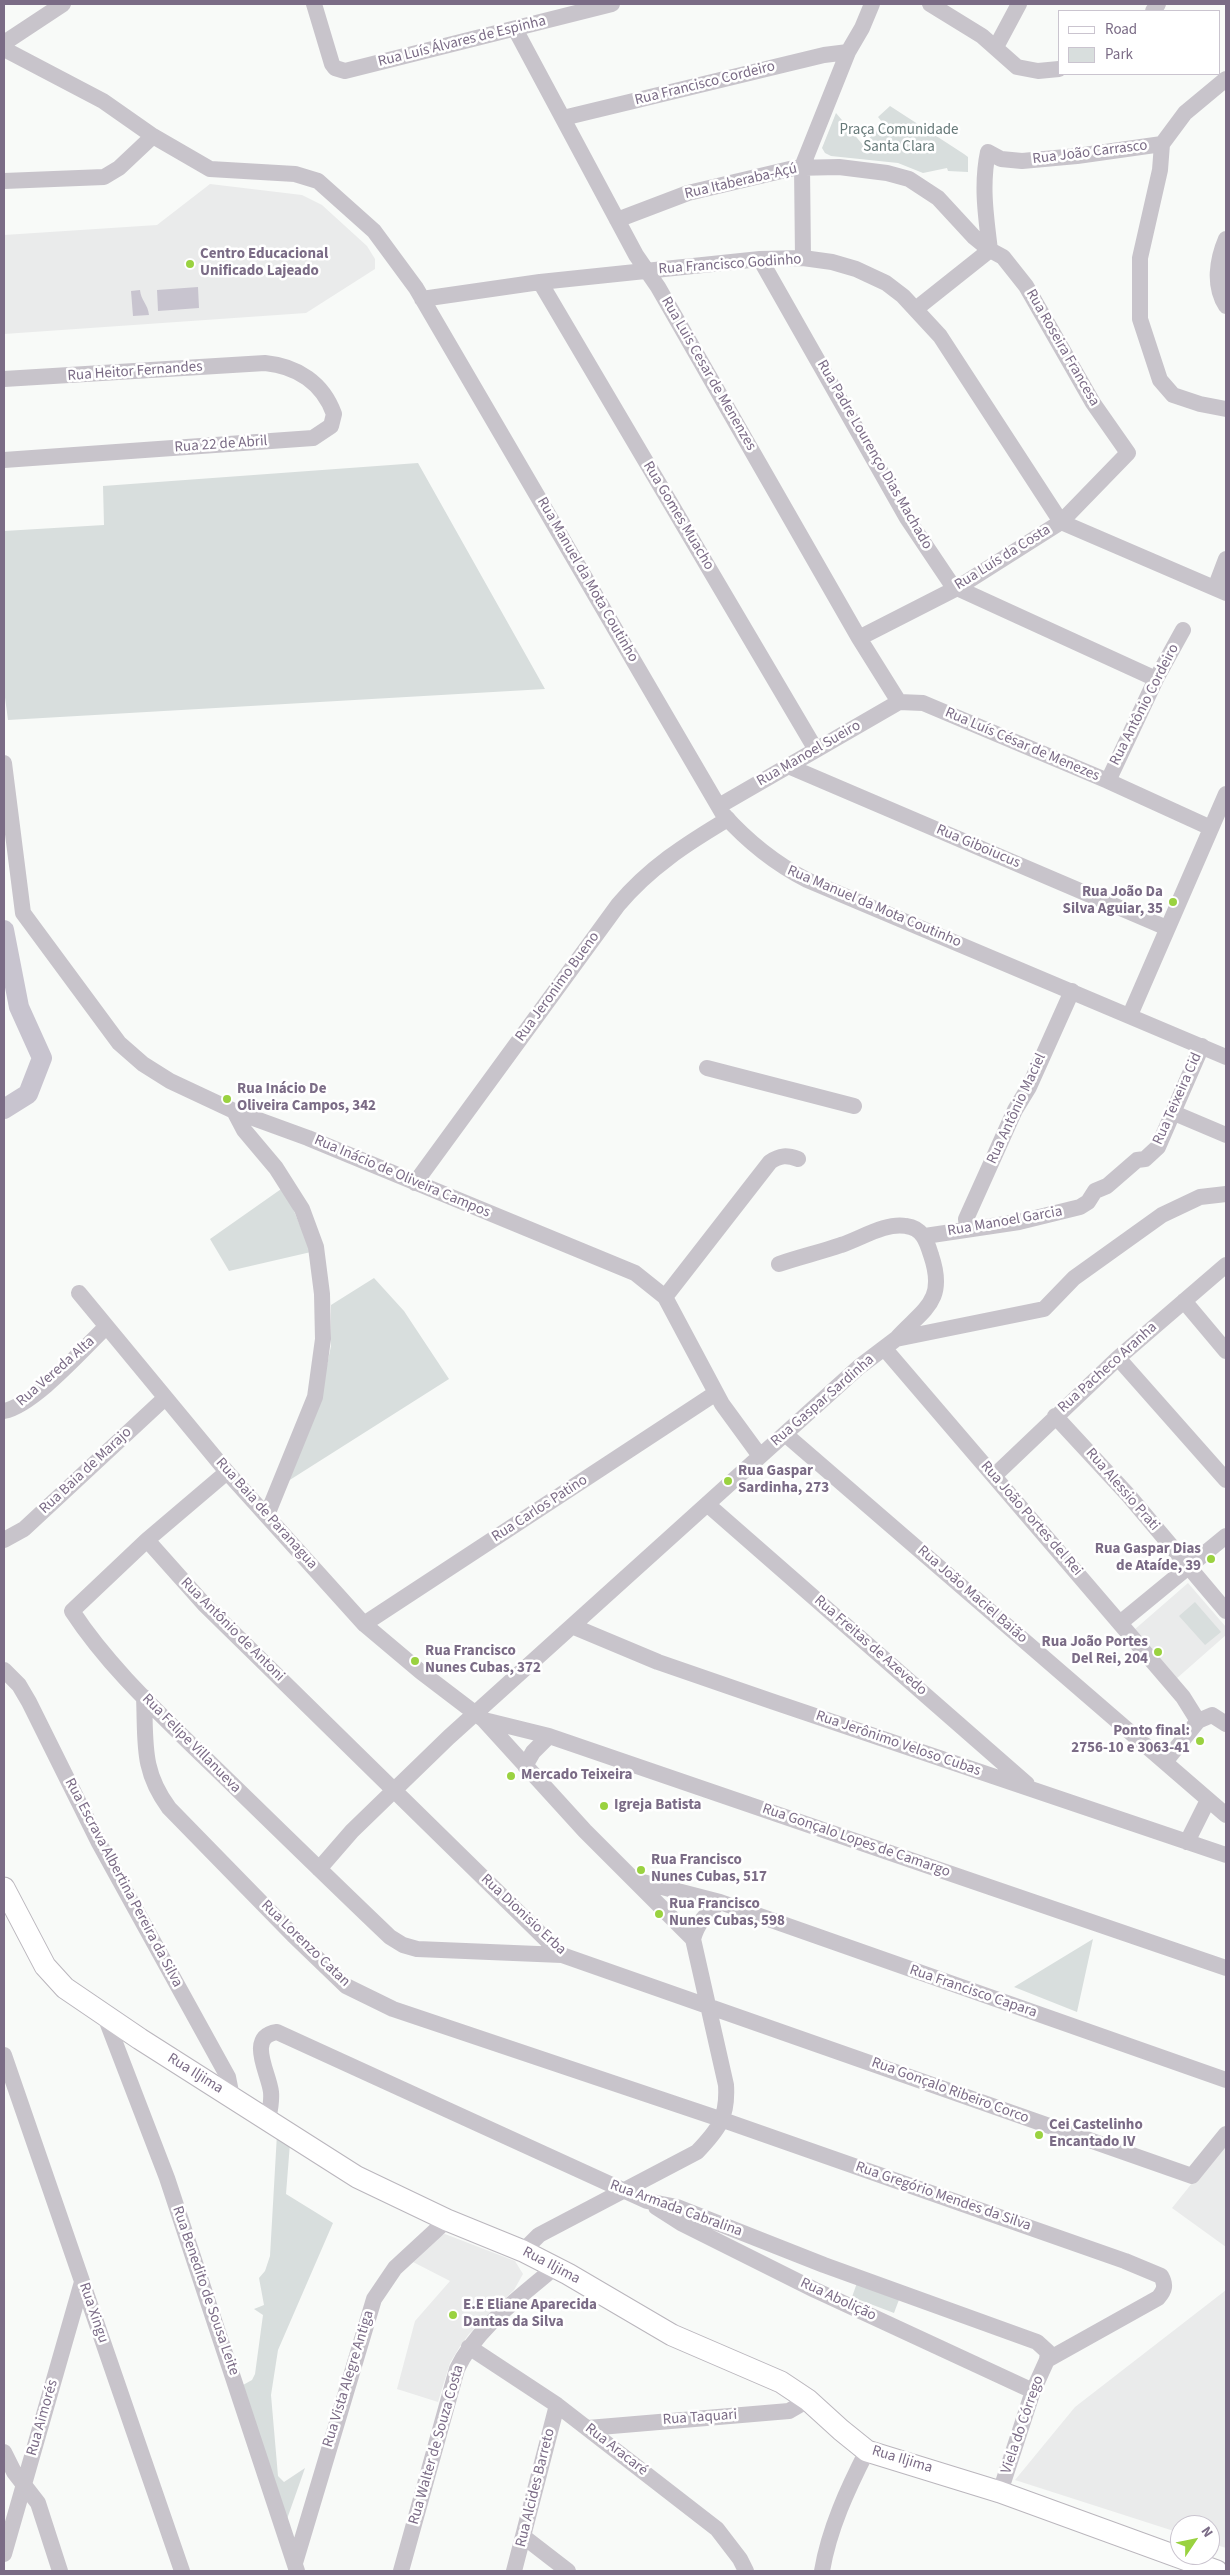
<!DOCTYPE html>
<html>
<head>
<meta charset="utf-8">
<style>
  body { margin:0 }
  #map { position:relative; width:1230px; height:2575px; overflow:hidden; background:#f8faf8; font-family:"Source Sans 3",sans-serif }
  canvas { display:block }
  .frame { position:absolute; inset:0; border:5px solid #7b6c86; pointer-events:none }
  .legend { position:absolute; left:1058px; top:10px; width:162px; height:65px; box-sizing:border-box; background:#fff; border:1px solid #cac4cf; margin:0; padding:6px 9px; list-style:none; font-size:15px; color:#7b6c86 }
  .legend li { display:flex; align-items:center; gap:10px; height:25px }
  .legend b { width:25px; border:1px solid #cac4cf }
  .north { position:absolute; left:1170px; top:2515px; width:50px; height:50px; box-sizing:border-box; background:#fff; border:1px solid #cac4cf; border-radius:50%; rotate:56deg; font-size:14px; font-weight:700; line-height:20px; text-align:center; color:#7b6c86 }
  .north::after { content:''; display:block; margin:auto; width:18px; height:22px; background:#9ad240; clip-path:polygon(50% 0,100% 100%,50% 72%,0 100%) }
</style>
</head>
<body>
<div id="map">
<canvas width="1230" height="2575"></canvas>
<div class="frame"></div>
<ul class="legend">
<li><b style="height:6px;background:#fff"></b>Road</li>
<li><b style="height:14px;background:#d8dedd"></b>Park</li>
</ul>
<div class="north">N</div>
</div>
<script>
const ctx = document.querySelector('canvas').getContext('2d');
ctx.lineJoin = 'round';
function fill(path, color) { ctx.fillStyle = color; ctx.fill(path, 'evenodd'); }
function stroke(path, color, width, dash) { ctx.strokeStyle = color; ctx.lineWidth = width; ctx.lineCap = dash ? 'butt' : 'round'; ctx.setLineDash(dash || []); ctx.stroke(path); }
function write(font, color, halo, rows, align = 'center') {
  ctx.font = font + ' "Source Sans 3",sans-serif'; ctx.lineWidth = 5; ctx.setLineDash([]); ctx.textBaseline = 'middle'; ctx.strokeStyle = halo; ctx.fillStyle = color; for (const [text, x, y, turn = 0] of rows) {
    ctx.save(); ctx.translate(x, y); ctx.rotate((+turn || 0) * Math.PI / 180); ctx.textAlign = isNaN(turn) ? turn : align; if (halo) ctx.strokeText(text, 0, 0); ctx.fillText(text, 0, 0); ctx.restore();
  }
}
fill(new Path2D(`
  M210 184 302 195 322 205 367 246 375 259V269L306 313 4 334V235L157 225Z
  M1188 1583 1226 1627V1635L1176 1679 1134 1630Z
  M1226 2141V2247L1172 2208Z
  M445 2234 515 2261 523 2274 514 2290 469 2334 459 2348 450 2363 438 2402 397 2389 415 2321 450 2281 413 2262 439 2236Z
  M1226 2290V2548L1210 2543V2525H1180V2533L1015 2480 1075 2407Z`), '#eaebeb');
fill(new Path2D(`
  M890 106 964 154 968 157V172L948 171 947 168 923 173 898 163 831 156 825 153 822 148 836 113 863 145 883 123 878 117Z
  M418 463 545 689 8 720 4 690V531L104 525 103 486Z
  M284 1187 311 1252 229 1271 210 1239Z
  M374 1278 404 1311 449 1379 285 1483 323 1383 331 1346V1305Z
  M1195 1602 1221 1632 1205 1645 1179 1616Z
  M1093 1939 1077 2012 1014 1987Z
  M277 2134 290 2143 286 2194 333 2223 278 2350 271 2395 278 2476 284 2482 305 2468 287 2519 243 2385 252 2380 255 2374 263 2315 254 2309 264 2305 259 2278 265 2271 270 2256Z
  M858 2280 900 2297 894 2313 852 2297Z`), '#d8dedd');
fill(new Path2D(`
  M198 287 199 308 158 311 157 290Z
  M140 290C141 301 148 304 149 315L133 316 131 291Z`), '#c8c4cf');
stroke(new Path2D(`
  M4 930 19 1007 42 1058 28 1094 4 1109`), '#c8c4cf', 20);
const major = new Path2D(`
  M4 1888 45 1966 65 1988 140 2039 357 2177 447 2220 523 2251 568 2274 672 2335 781 2382 808 2400 841 2430 867 2451 1000 2492 1217 2571`);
stroke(major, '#bab6bd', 23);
stroke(new Path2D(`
  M314 4 332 64 335 68 345 71 612 4
  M930 4 982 36 1017 67 1038 71 1059 69
  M1153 11 1158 4
  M515 29 636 255 658 287 859 638 899 702 923 703 1108 781 1211 828
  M4 43 63 4
  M996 47 1019 4
  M4 49 103 101 153 136 210 169 295 174 318 181 374 231 416 288 723 814C748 842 774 863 807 880L1226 1057
  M563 118 824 55 848 52
  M1162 144 1160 170 1140 258V319L1160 380 1173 395 1200 404 1226 409
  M4 181 104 177 119 168 153 136
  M617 220 688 193 794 168 839 167 887 173 909 179 938 198 974 237 990 250 1003 257 1026 286 1093 403 1128 453 1061 522 957 588 859 638
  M1226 239C1217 260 1213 286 1226 306
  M990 250C986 217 981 185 988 152L1001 159 1022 161 1077 156 1162 144 1185 113 1226 79
  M803 258 802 167 848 52 862 28 872 4
  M760 259 907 518 950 582 957 588 1156 679
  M540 282 816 750
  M422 299 540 282 760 259 803 258 832 262 856 269 886 283 903 296 940 336 1061 522
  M917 308 990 250
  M4 379 265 363C297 366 323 383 334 414L331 426 313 438 4 460
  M1061 522 1226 593
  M1215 588 1226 559
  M4 763 23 913 119 1043 143 1064 170 1081 234 1111 308 1138 635 1273 665 1297 722 1404 760 1456
  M788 766 1167 928
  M1108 781 1156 679 1183 630
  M719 806 899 702
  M1130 1015 1226 794
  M707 1068 854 1106
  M234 1111 244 1130 276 1168 302 1209 316 1247 322 1294 323 1339 315 1397 267 1515
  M1174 1113 1226 1135
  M415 1183 618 905C649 868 686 844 728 819
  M967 1228 966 1219 1015 1110 1029 1087 1072 991
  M925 1236 1019 1222 1080 1207 1088 1202 1095 1191 1107 1186 1137 1160 1145 1159 1158 1147 1202 1046
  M779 1264C799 1257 821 1252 841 1245 860 1239 886 1222 906 1226 923 1228 927 1242 931 1255 947 1302 923 1309 896 1339
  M79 1293 227 1472 364 1624 421 1672 484 1720 585 1831 693 1939 726 2085C728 2117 719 2129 697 2152L539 2235 523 2251
  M665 1297 770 1162C780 1155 787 1155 798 1159
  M1184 1301 1226 1351
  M884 1348 1183 1697 1198 1721
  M1118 1358 1226 1480
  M4 1411C34 1405 82 1350 106 1327
  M1055 1416 1129 1496 1226 1611
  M785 1434 1226 1815
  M227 1472 147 1540 204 1604 562 1955 1192 2176 1226 2134
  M994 1476 1118 1358 1226 1265
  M707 1504 1027 1784
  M4 1540 24 1529 165 1398
  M147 1540 72 1611C108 1666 157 1711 204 1757 266 1817 328 1878 390 1937L403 1945 417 1949 562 1955
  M1120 1623 1226 1536
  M364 1624 716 1393
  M572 1626 658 1662 771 1701 1226 1855
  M4 1670 19 1685 29 1702 99 1843 228 2077 232 2097
  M144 1697C146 1743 141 1770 169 1808L293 1935 346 1986 393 2009 723 2120 1125 2261 1161 2276C1166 2285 1165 2290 1158 2298L1047 2360
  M484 1720 549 1736 1226 1968
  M1165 1762 1198 1721 1212 1715 1226 1724
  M525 1766 533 1752 549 1736
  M1187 1842 1208 1800
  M319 1869 352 1831 449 1737 859 1367 896 1339 1044 1309 1074 1278 1162 1215 1200 1197 1226 1194
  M635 1880 720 1902 1226 2080
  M693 1939C698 1922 706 1914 720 1902
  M104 2014 167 2178 297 2571
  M4 2055 182 2571
  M268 2119C270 2110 272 2102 271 2092 269 2073 246 2037 277 2032L647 2201 677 2207 824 2265 1037 2342 1048 2352 1047 2360 1033 2391 1000 2492
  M656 2207 681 2223 815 2290 1033 2391
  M469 2347 557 2405 717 2529 740 2559 746 2571
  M588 2428 789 2411 808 2400
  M4 2452 14 2472 38 2503 60 2571
  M524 2537 568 2571
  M4 2554 82 2282
  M295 2563 374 2299 395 2268 447 2220
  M401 2571 457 2369C477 2327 521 2297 555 2267
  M514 2571 557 2405
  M822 2571C829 2529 848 2488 867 2451`), '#c8c4cb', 16);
stroke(major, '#fff', 21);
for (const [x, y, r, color] of [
  [190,264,5,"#9ad240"],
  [1173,902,5,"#9ad240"],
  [227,1099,5,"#9ad240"],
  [728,1481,5,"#9ad240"],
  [1211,1559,5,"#9ad240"],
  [1158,1652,5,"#9ad240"],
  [415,1661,5,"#9ad240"],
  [1200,1741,5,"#9ad240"],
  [511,1776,5,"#9ad240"],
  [604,1806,5,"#9ad240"],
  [641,1870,5,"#9ad240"],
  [659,1914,5,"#9ad240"],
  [1039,2135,5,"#9ad240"],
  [453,2315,5,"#9ad240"]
]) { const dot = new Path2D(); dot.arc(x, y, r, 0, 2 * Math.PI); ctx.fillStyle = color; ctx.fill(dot); stroke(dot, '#fff', 2); }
write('15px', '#7b6c86', '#fff', [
  ["Rua Luís Álvares de Espinha",462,42,-14],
  ["Rua Francisco Cordeiro",705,84,-14],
  ["Rua João Carrasco",1090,153,-7],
  ["Rua Itaberaba-Açú",741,182,-13],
  ["Rua Francisco Godinho",730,265,-4],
  ["Rua Roseira Francesa",1062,348,60],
  ["Rua Heitor Fernandes",135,372,-4],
  ["Rua Luis Cesar de Menenzes",708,374,60],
  ["Rua 22 de Abril",221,445,-4],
  ["Rua Padre Lourenço Dias Machado",874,455,60],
  ["Rua Gomes Muacho",678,516,59],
  ["Rua Luís da Costa",1003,558,-32],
  ["Rua Manuel da Mota Coutinho",587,580,60],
  ["Rua Antônio Cordeiro",1145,705,-63],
  ["Rua Luís César de Menezes",1022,745,23],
  ["Rua Manoel Sueiro",809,754,-30],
  ["Rua Giboiucus",978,847,23],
  ["Rua Manuel da Mota Coutinho",874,907,23],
  ["Rua Jeronimo Bueno",558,987,-54],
  ["Rua Teixeira Cid",1178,1099,-66],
  ["Rua Antônio Maciel",1017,1109,-65],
  ["Rua Inácio de Oliveira Campos",402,1177,23],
  ["Rua Manoel Garcia",1005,1222,-10],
  ["Rua Pacheco Aranha",1108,1368,-42],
  ["Rua Vereda Alta",56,1372,-41],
  ["Rua Gaspar Sardinha",823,1401,-41],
  ["Rua Baia de Marajo",86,1471,-43],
  ["Rua Alessio Prati",1122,1490,49],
  ["Rua Carlos Patino",540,1509,-33],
  ["Rua Baia de Paranagua",266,1514,48],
  ["Rua João Portes del Rei",1031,1519,49],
  ["Rua João Maciel Baião",972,1595,41],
  ["Rua Antônio de Antoni",232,1630,45],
  ["Rua Freitas de Azevedo",870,1646,41],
  ["Rua Felipe Villanueva",191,1744,45],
  ["Rua Jerônimo Veloso Cubas",898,1744,19],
  ["Rua Gonçalo Lopes de Camargo",856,1841,19],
  ["Rua Escrava Albertina Pereira da Silva",123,1883,62],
  ["Rua Dionisio Erba",523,1915,43],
  ["Rua Lorenzo Catan",305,1944,44],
  ["Rua Francisco Capara",973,1992,19],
  ["Rua Iljima",195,2074,32],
  ["Rua Gonçalo Ribeiro Corco",950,2091,20],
  ["Rua Gregório Mendes da Silva",943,2197,19],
  ["Rua Armada Cabralina",676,2209,20],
  ["Rua Iljima",551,2266,28],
  ["Rua Benedito de Sousa Leite",205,2291,71],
  ["Rua Abolição",838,2300,25],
  ["Rua Xingu",93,2313,71],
  ["Rua Vista Alegre Antiga",349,2379,-73],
  ["Rua Aimorés",43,2418,-74],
  ["Rua Taquari",700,2418,-4],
  ["Viela do Córrego",1023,2425,-71],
  ["Rua Walter de Souza Costa",437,2445,-74],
  ["Rua Aracaré",616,2450,38],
  ["Rua Iljima",902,2460,17],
  ["Rua Alcides Barreto",536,2488,-76]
]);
write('15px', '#667978', '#fff', [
  ["Praça Comunidade",899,131],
  ["Santa Clara",899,148]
]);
write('bold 15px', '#7b6c86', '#fff', [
  ["Centro Educacional",200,255],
  ["Unificado Lajeado",200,272],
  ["Rua João Da",1163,893,"right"],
  ["Silva Aguiar, 35",1163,910,"right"],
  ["Rua Inácio De",237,1090],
  ["Oliveira Campos, 342",237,1107],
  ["Rua Gaspar",738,1472],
  ["Sardinha, 273",738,1489],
  ["Rua Gaspar Dias",1201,1550,"right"],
  ["de Ataíde, 39",1201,1567,"right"],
  ["Rua João Portes",1148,1643,"right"],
  ["Del Rei, 204",1148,1660,"right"],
  ["Rua Francisco",425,1652],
  ["Nunes Cubas, 372",425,1669],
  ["Ponto final:",1190,1732,"right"],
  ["2756-10 e 3063-41",1190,1749,"right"],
  ["Mercado Teixeira",521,1776],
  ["Igreja Batista",614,1806],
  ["Rua Francisco",651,1861],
  ["Nunes Cubas, 517",651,1878],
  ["Rua Francisco",669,1905],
  ["Nunes Cubas, 598",669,1922],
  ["Cei Castelinho",1049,2126],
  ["Encantado IV",1049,2143],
  ["E.E Eliane Aparecida",463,2306],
  ["Dantas da Silva",463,2323]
], 'left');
</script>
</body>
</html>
